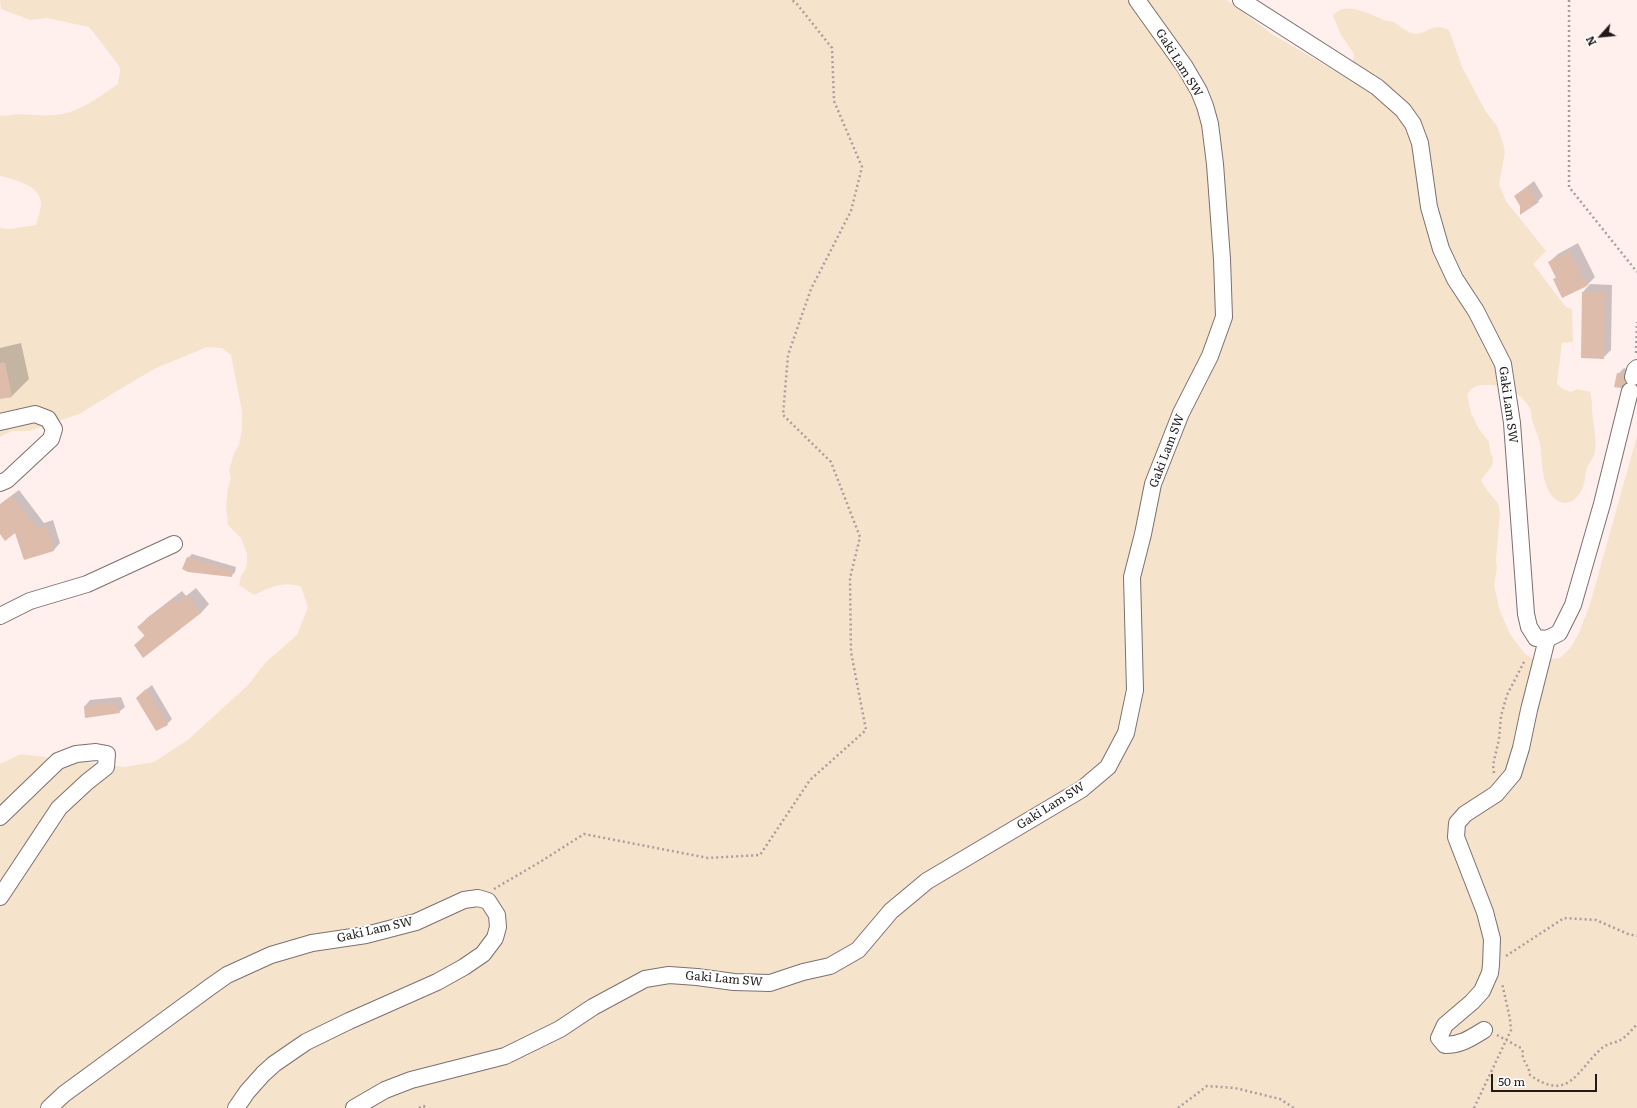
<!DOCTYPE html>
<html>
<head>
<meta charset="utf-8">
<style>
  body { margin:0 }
  #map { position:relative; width:1637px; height:1108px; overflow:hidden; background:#ffefed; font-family:Literata,serif }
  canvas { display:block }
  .north { position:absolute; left:1581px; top:16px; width:40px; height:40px; -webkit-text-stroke:3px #fff; paint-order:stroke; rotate:243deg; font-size:11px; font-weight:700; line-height:16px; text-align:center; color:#201b1a }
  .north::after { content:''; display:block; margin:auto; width:14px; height:18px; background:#201b1a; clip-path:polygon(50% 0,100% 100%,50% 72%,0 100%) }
  .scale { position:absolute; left:1491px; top:1074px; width:106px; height:18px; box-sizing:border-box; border:2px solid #201b1a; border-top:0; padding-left:5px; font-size:12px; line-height:14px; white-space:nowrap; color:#201b1a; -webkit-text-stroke:3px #fff; paint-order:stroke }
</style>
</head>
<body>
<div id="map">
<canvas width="1637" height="1108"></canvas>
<div class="north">N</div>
<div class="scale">50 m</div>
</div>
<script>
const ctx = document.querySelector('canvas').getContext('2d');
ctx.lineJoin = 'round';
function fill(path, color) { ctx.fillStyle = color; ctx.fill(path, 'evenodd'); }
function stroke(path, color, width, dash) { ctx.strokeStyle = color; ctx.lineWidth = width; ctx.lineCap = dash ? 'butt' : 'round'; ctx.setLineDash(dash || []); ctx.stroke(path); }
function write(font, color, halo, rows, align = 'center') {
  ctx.font = font + ' Literata,serif'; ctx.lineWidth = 4; ctx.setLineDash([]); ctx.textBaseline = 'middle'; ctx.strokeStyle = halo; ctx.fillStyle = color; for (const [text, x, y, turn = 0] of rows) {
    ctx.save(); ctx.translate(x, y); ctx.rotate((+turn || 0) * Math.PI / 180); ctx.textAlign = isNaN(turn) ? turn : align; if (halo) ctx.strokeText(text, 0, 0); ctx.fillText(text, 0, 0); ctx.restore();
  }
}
fill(new Path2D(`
  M0 0H1227L1272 34 1350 80 1354 54 1341 35 1333 16C1344 0 1369 14 1384 20 1386 21 1390 21 1393 22 1399 25 1405 31 1411 33 1426 37 1429 21 1449 30L1463 69 1486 112 1497 126 1503 143 1505 152 1499 184 1506 201 1546 251 1533 264 1566 307 1572 309 1573 342 1562 343 1557 384 1563 389 1571 392 1577 389 1590 392C1592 399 1592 403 1592 410 1593 424 1597 438 1595 452 1594 458 1589 463 1587 468 1585 473 1586 478 1584 483 1581 498 1567 510 1554 498 1543 488 1542 465 1541 452 1541 441 1535 430 1532 420 1531 417 1532 414 1531 411 1527 400 1513 389 1502 386 1498 385 1493 386 1490 385 1478 385 1473 385 1467 395L1471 413 1479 429 1489 442 1490 451 1493 458 1492 466 1481 480 1486 489 1498 503 1500 513 1496 560 1497 568 1494 585 1500 611 1510 634 1525 654 1533 659H1552L1560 658 1571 647 1579 633 1590 604 1637 436V1108H0V764L21 754 124 767 154 762 189 739 249 684 265 663 297 635 308 607 301 587C284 580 269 588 254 595L239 585 241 576 245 570 247 563V554L241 538 228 525 226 506 228 487 231 479 229 470 234 453 239 445 242 429V411L231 355 222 348 207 347 154 369 79 414 29 431H12L0 437V228L9 229 36 225C38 218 41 210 41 203 40 185 13 179 0 176V115C6 117 12 114 18 114 33 115 56 117 70 112 88 106 103 94 118 84 118 79 121 72 120 68 119 65 94 33 89 27L47 18 30 20 1 9Z`), '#f6e3cc');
fill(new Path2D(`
  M1534 181 1543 196 1538 201 1521 206 1515 196Z
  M1578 243 1595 277 1588 284H1589L1563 297 1554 279 1557 277 1549 262 1558 254Z
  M1590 284 1612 285 1611 350 1603 358 1583 292Z
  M21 343 29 379 12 396 0 398V348Z
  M1624 368 1629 370 1631 377 1621 387 1618 374Z
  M19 490 44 523 53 520 60 543 54 550 25 559 16 531 0 532V504Z
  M192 554 236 567 235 572 231 576 188 558Z
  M196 588 209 604 201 613 135 645 145 635 138 627 147 618 182 591 186 596Z
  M152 685 172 719 167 724 143 692Z
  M121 697 125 707 119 712 85 706 90 700Z`), '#0003');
fill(new Path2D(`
  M1528 186 1539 202 1520 215V206L1514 196Z
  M1570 251 1587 286 1562 298 1553 279 1556 278 1548 262Z
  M1582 292H1605L1604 359 1581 358Z
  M5 362 12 397 0 399V363Z
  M1617 373 1624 375 1626 383 1621 388 1614 387Z
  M12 496 37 529 47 526 54 551 24 560 15 533 5 541 0 534V505Z
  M187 557 233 571 232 577 188 572 182 569Z
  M187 595 201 613 143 658 134 645 145 636 137 627 174 599 177 603Z
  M146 689 168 725 156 731 136 698Z
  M115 702 120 713 85 718 84 706Z`), '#ddbcab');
const minor = new Path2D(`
  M1241 0 1377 87 1403 110 1413 124 1420 143 1429 207 1441 249 1455 279 1476 311 1503 364 1512 423 1526 614 1529 627 1536 638 1547 639 1559 633 1573 605 1602 504 1630 391
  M1633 377 1635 370 1637 368
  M0 422 35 414 48 419 54 429 51 439 7 480 0 483
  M0 616 30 601 87 584 174 544
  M0 817 58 761 76 754 96 752 107 754 106 767 87 782 59 808 0 897
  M1484 1030C1471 1038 1461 1045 1445 1045L1439 1038 1445 1025 1472 1002 1482 991 1490 973 1491 965 1492 939 1485 912 1456 837 1457 823 1465 814 1496 794 1513 774 1521 748 1529 710 1547 639
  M49 1108 64 1094 210 987 227 975 271 955 312 943 366 935 416 922 464 900 478 898 488 901 497 915 498 927 495 938 483 954 464 967 437 982 349 1021 306 1042 274 1064 263 1074 247 1092 236 1108
  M354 1108 385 1090 411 1080 505 1056 560 1029 593 1007 645 979 669 975 697 977 734 982 770 983 803 972 830 966 858 950 891 911 927 881 1082 789 1108 767 1126 733 1135 690 1132 577 1143 534 1153 484 1181 413 1210 356 1224 317 1222 259 1215 164 1210 124 1205 106 1199 91 1185 67 1137 0`);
stroke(minor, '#7d706e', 18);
stroke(new Path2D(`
  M1569 0V187L1637 272
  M1636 353 1637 322
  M1494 773 1493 765 1499 739 1501 716 1507 695 1525 660
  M494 889 540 862 584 834 708 858 760 855 810 780 866 730 851 652 850 578 860 537 831 462 783 415 788 355 811 289 851 211 862 167 834 101 832 48 797 4 792 0
  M1506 956 1564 918 1596 920 1628 934 1637 936
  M1497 1035 1521 1048C1524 1052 1522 1054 1523 1058 1526 1065 1529 1067 1530 1075 1569 1103 1577 1070 1602 1048 1607 1044 1613 1043 1619 1041 1626 1037 1632 1030 1637 1024
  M419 1108 424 1106 425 1108
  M1178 1108 1207 1086 1235 1088 1280 1099 1294 1108
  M1474 1108 1511 1030 1510 1019 1502 983`), '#aa9e9d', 2.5, [2, 3]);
stroke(minor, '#fff', 16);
write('12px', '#201b1a', '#fff', [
  ["Gaki Lam SW",1179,63,58],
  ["Gaki Lam SW",1508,405,82],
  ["Gaki Lam SW",1167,451,-69],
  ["Gaki Lam SW",1051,806,-32],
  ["Gaki Lam SW",375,930,-13],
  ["Gaki Lam SW",724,979,5]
]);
</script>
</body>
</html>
